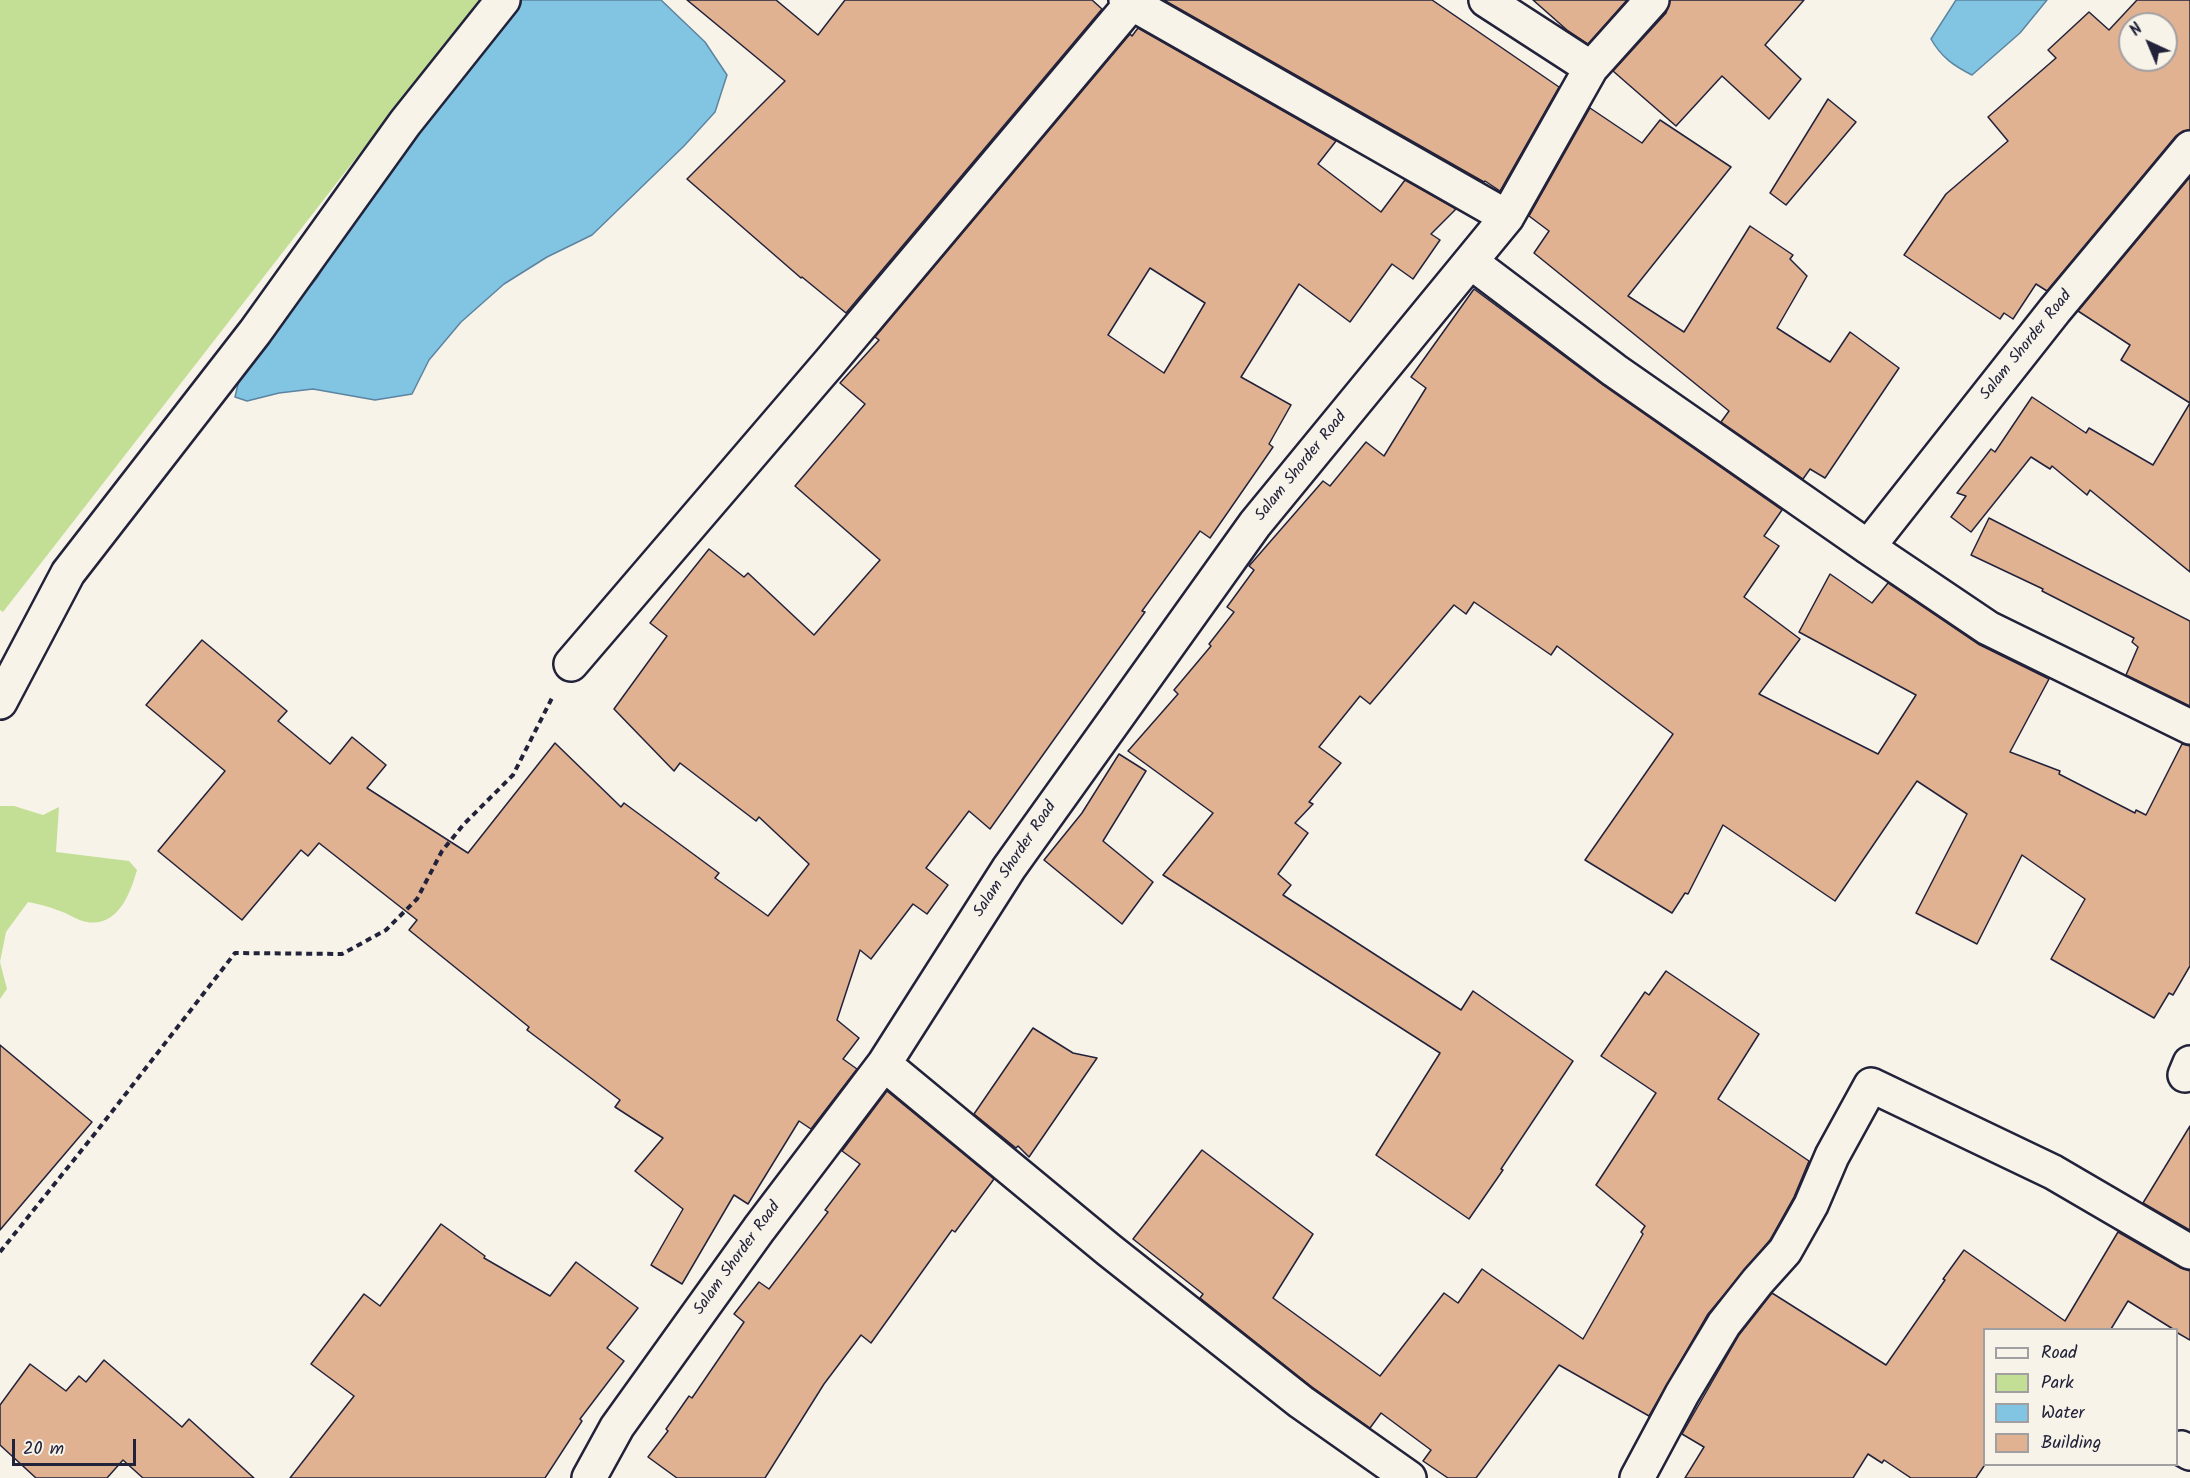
<!DOCTYPE html>
<html>
<head>
<meta charset="utf-8">
<style>
  body { margin:0 }
  #map { position:relative; width:2190px; height:1478px; overflow:hidden; background:#f7f3e8; font-family:Kalam,sans-serif }
  canvas { display:block }
  .legend { position:absolute; left:1983px; top:1328px; width:195px; height:138px; box-sizing:border-box; background:#f7f3e8; border:2px solid #a29fa3; margin:0; padding:8px 10px; list-style:none; font-size:18px; color:#22223b }
  .legend li { display:flex; align-items:center; gap:12px; height:30px }
  .legend b { width:30px; border:2px solid #a29fa3 }
  .north { position:absolute; left:2118px; top:12px; width:60px; height:60px; box-sizing:border-box; background:#f7f3e8; border:2px solid #a29fa3; border-radius:50%; rotate:316deg; font-size:16px; font-weight:700; line-height:24px; text-align:center; color:#22223b }
  .north::after { content:''; display:block; margin:auto; width:21px; height:27px; background:#22223b; clip-path:polygon(50% 0,100% 100%,50% 72%,0 100%) }
  .scale { position:absolute; left:12px; top:1439px; width:124px; height:27px; box-sizing:border-box; border:3px solid #22223b; border-top:0; padding-left:8px; font-size:18px; line-height:21px; white-space:nowrap; color:#22223b; -webkit-text-stroke:4px #f7f3e8; paint-order:stroke }
</style>
</head>
<body>
<div id="map">
<canvas width="2190" height="1478"></canvas>
<ul class="legend">
<li><b style="height:8px;background:#f7f3e8"></b>Road</li>
<li><b style="height:16px;background:#c3df96"></b>Park</li>
<li><b style="height:16px;background:#82c5e3"></b>Water</li>
<li><b style="height:16px;background:#e1b292"></b>Building</li>
</ul>
<div class="north">N</div>
<div class="scale">20 m</div>
</div>
<script>
const ctx = document.querySelector('canvas').getContext('2d');
ctx.lineJoin = 'round';
function fill(path, color) { ctx.fillStyle = color; ctx.fill(path, 'evenodd'); }
function stroke(path, color, width, dash) { ctx.strokeStyle = color; ctx.lineWidth = width; ctx.lineCap = dash ? 'butt' : 'round'; ctx.setLineDash(dash || []); ctx.stroke(path); }
function write(font, color, halo, rows, align = 'center') {
  ctx.font = font + ' Kalam,sans-serif'; ctx.lineWidth = 4.5; ctx.setLineDash([]); ctx.textBaseline = 'middle'; ctx.strokeStyle = halo; ctx.fillStyle = color; for (const [text, x, y, turn = 0] of rows) {
    ctx.save(); ctx.translate(x, y); ctx.rotate((+turn || 0) * Math.PI / 180); ctx.textAlign = isNaN(turn) ? turn : align; if (halo) ctx.strokeText(text, 0, 0); ctx.fillText(text, 0, 0); ctx.restore();
  }
}
fill(new Path2D(`
  M0 0H479L3 612 0 610Z
  M0 806H14L43 815 59 807 56 852 129 861 137 870C130 894 118 927 87 922 78 921 69 914 60 911 50 907 39 904 28 902L6 932 0 962 7 989 0 999Z`), '#c3df96');
const water = new Path2D(`
  M519 0H661L705 42 727 75 715 112 684 146 592 235 547 257 504 284 461 322 429 360 412 394 375 400 313 389 279 393 247 401 235 397 239 380 260 345 317 278 347 228 411 135Z
  M1956 0H2047L2020 33 1972 75C1954 66 1941 57 1931 39Z`);
fill(water, '#82c5e3');
stroke(water, '#5c84a0', 1.5);
const building = new Path2D(`
  M687 0H776L818 35 845 0H1092L1102 9 846 313 802 277 801 278 687 179 785 81Z
  M1164 0H1432L1559 87 1500 191 1485 181 1484 182Z
  M1533 0H1627L1588 44 1567 30Z
  M1670 0H1804L1765 45 1801 79 1769 119 1722 76 1676 126 1613 71 1666 13Z
  M2137 0H2190V130L2183 131 2176 136 2047 291 2036 284 2013 319 2004 313 2000 319 1904 255 1946 194 2008 141 1988 117 2056 58 2048 50 2089 12 2109 30ZM2130 24H2166V60H2130Z
  M1138 28 1336 141 1318 164 1381 212 1405 180 1456 209 1431 234 1440 240 1413 279 1392 264 1350 322 1299 284 1241 377 1291 405 1269 444 1273 447 1210 538 1200 531 1142 611 1145 612 990 829 969 811 926 868 948 885 927 914 913 904 871 959 860 950 837 1020 859 1038 843 1059 857 1069 811 1129 799 1121 748 1204 734 1195 682 1284 651 1265 683 1209 635 1171 663 1138 615 1107 620 1100 527 1030 529 1027 409 930 417 920 319 843 308 856 301 850 242 920 158 851 225 771 146 705 202 640 287 711 278 721 330 764 352 737 386 765 367 788 468 853 555 743 621 807 624 803 719 873 715 878 768 916 809 864 759 817 756 821 680 763 674 771 614 709 667 636 650 623 709 549 744 577 748 573 814 635 880 560 795 486 865 404 840 383 879 340 875 337 1130 34 1132 36ZM1150 268 1205 303 1164 373 1108 335Z
  M1828 99 1856 122 1786 205 1770 193Z
  M1590 108 1642 143 1660 120 1731 167 1628 296 1684 332 1750 226 1793 255 1790 259 1807 276 1777 328 1830 362 1850 332 1899 368 1825 478 1810 469 1803 479 1721 422 1729 411 1534 253 1549 231 1529 216Z
  M2190 177V572L2090 490 2087 495 2052 466 2050 469 2031 457 1971 532 1951 517 1966 496 1957 493 1991 449 1995 452 2032 397 2086 433 2089 428 2153 465 2190 403 2121 360 2130 345 2078 311Z
  M1474 289 1603 385 1782 510 1764 536 1779 546 1744 597 1800 639 1759 694 1878 754 1916 695 1799 632 1830 574 1872 603 1888 583 1978 644 2049 679 2010 752 2060 771 2059 774 2135 813 2136 810 2146 815 2182 744 2190 746V966L2173 995 2169 993 2154 1018 2051 959 2085 899 2022 855 1977 944 1916 913 1967 814 1917 781 1835 901 1723 825 1688 894 1685 893 1672 913 1585 860 1673 734 1557 646 1551 655 1474 602 1466 614 1454 605 1370 704 1360 696 1319 747 1341 763 1309 802 1313 804 1295 823 1308 833 1278 874 1291 885 1283 895 1461 1010 1473 991 1573 1061 1501 1169 1503 1170 1469 1219 1376 1155 1440 1053 1163 875 1213 813 1128 751 1178 694 1174 690 1211 646 1209 644 1234 612 1227 607 1254 570 1249 566 1323 481 1330 486 1366 442 1384 456 1426 388 1411 377Z
  M1989 518 2190 621V706L2126 675 2138 647 2132 642 2134 638 2042 591 2043 589 1971 555Z
  M1119 754 1146 771 1103 841 1153 882 1122 924 1044 860 1082 813Z
  M1666 971 1759 1034 1718 1099 1809 1161 1794 1197 1770 1240 1708 1314 1649 1416 1559 1365 1476 1478H1448L1423 1461 1431 1450 1381 1413 1370 1428 1312 1387 1200 1298 1203 1294 1133 1239 1202 1150 1313 1234 1273 1298 1380 1376 1444 1293 1458 1303 1482 1269 1583 1339 1643 1234 1641 1232 1645 1226 1596 1185 1656 1093 1601 1056 1645 992 1649 995Z
  M1033 1028 1073 1053 1097 1058 1029 1157 1018 1146 1016 1148 974 1114Z
  M0 1045 92 1122 0 1230Z
  M887 1091 994 1179 955 1232 952 1230 871 1343 861 1335 824 1384 765 1478H677L648 1457 668 1431 666 1429 689 1396 692 1398 744 1322 734 1314 759 1282 769 1289 828 1212 825 1210 860 1164 842 1151Z
  M2190 1126V1230L2143 1203Z
  M441 1224 485 1256 484 1258 550 1296 576 1262 638 1308 607 1348 624 1361 580 1419 582 1421 545 1478H290L354 1396 311 1364 364 1294 380 1306Z
  M2118 1232 2181 1268 2190 1271V1340L2176 1332V1329H2173L2128 1301 2111 1329H1984V1466L1976 1478H1911L1884 1460 1882 1463 1868 1454 1853 1478H1685L1704 1447 1682 1434 1739 1335 1772 1293 1886 1365 1945 1280 1943 1279 1964 1250 2065 1321Z
  M104 1360 182 1427 189 1419 254 1478H143L123 1460 107 1478H36L0 1445V1405L30 1364 66 1391 79 1376 86 1382Z`);
fill(building, '#e1b292');
stroke(building, '#22223b', 1.5);
const minor = new Path2D(`
  M1126 0 1507 217
  M1486 0 1591 68
  M1471 262 1614 370 1868 547 1988 628 2190 727
  M1868 547 2055 310 2190 148
  M571 664 830 362 1131 4
  M0 702 68 573 255 332 405 123 503 0
  M884 1064 1109 1250 1301 1402 1409 1478
  M2185 1075 2190 1063
  M2181 1448 2190 1453
  M589 1478 617 1427 759 1229 884 1064 1009 868 1255 524 1507 217 1591 68 1652 0
  M1637 1478 1682 1394 1724 1324 1758 1281 1785 1251 1811 1205 1832 1156 1871 1085 2053 1172 2190 1252`);
stroke(minor, '#22223b', 38);
stroke(new Path2D(`
  M0 1252 97 1131 235 953 342 954 386 930 417 899 442 851 464 824 513 775 553 696`), '#22223b', 4, [6, 4.5]);
stroke(minor, '#f7f3e8', 33);
write('16px', '#22223b', '#f7f3e8', [
  ["Salam Shorder Road",2027,346,-51],
  ["Salam Shorder Road",1302,467,-51],
  ["Salam Shorder Road",1016,860,-56],
  ["Salam Shorder Road",738,1259,-54]
]);
</script>
</body>
</html>
